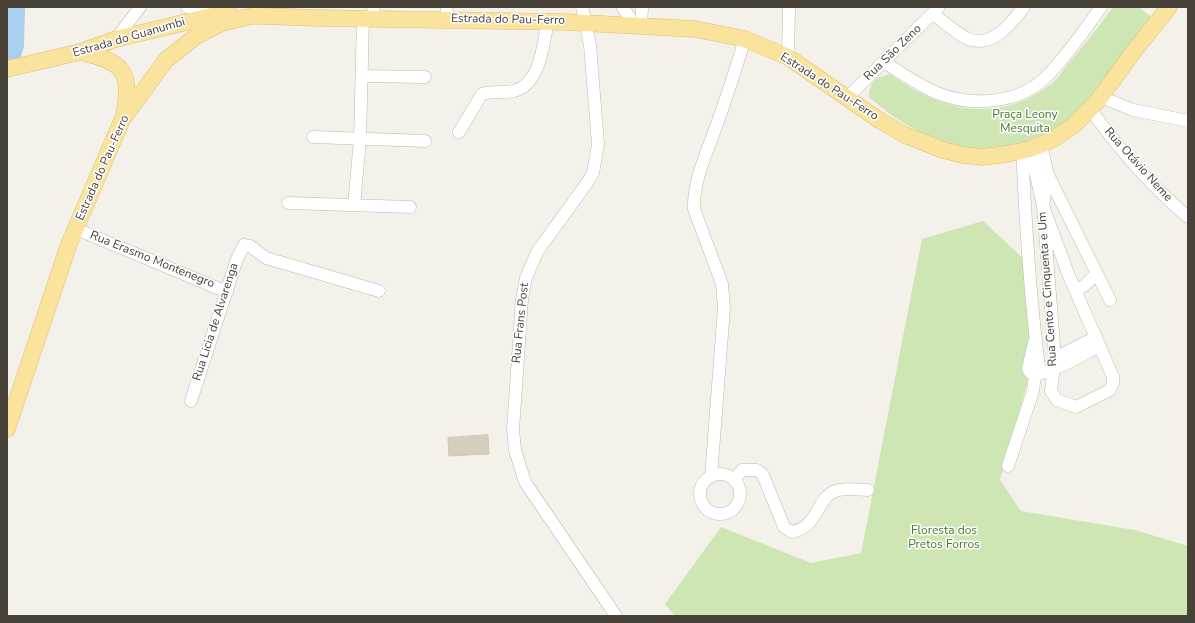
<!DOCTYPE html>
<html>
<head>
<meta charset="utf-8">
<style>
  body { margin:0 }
  #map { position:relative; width:1195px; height:623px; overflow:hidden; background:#f4f1ea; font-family:"Nunito Sans",sans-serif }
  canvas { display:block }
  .frame { position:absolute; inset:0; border:8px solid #484238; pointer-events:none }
</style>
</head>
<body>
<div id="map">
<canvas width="1195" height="623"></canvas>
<div class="frame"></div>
</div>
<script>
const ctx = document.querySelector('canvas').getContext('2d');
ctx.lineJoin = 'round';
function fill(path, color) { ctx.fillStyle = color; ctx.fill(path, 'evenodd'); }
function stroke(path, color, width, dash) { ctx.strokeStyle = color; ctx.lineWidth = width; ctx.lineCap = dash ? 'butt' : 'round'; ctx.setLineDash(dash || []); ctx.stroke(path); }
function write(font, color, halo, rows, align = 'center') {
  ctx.font = font + ' "Nunito Sans",sans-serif'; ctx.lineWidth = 3; ctx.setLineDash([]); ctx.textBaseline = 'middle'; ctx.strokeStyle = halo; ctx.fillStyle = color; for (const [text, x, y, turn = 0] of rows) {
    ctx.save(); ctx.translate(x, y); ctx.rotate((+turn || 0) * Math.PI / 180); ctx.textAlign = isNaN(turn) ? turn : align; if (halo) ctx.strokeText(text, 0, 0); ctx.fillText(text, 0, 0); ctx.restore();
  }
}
fill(new Path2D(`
  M1113 7H1138L1153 18C1138 37 1123 57 1108 76 1098 89 1087 105 1075 116 1008 173 928 150 869 97 870 80 875 78 890 74 940 111 996 125 1050 85 1057 80 1062 71 1068 64 1083 46 1099 27 1113 7Z
  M983 221 1027 262 1031 370 1000 480 1021 511 1135 530 1188 546V616H675L665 604 721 527 811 563 861 553 922 239Z`), '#cee6b4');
stroke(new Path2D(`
  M11 58 15 45 16 7`), '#a9cfee', 18);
const building = new Path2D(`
  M488 435 489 454 449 456 448 438Z`);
fill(building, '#d5cebf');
stroke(building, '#d0c6b3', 1);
const minor = new Path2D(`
  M187 7 217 14
  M373 7 375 18
  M582 7 590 45 598 144 593 173 587 183 537 252 526 278 522 299 513 430 515 450 525 482 616 616
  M623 8 629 16 628 25
  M933 14C944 22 955 32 966 38 991 50 1011 24 1024 7
  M446 19 447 7
  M641 26 642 7
  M116 39 140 7
  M788 57 789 7
  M884 62C901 73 918 85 937 93 971 107 1019 104 1046 77 1066 57 1085 30 1101 7
  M362 76 425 77
  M1101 97 1133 110 1188 121
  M847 98 939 7
  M1091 110C1119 149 1151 186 1188 217
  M459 132 482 94C493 91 504 93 514 91 541 84 543 44 548 21
  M313 137 425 141
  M1041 145 1048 175 1110 300
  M1030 149 1043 206 1069 276 1113 377V383L1110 390 1076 407 1057 400 1051 391 1055 358 1043 206 1048 175
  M1022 151C1026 225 1030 300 1040 374
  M288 203 410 207
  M354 205 360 140 363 18
  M76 229 227 292
  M1076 291 1085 285 1096 274
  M1034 342 1028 369C1030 372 1031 374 1035 374 1047 376 1087 352 1100 346
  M1055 358 1096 337
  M191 401 237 259 244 245 250 246 266 258 379 291
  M1008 466 1033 391 1035 374
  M700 494a20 20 0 1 1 40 0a20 20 0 1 1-40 0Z
  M711 477 724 308 722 284 694 209C693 180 708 150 717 124 727 96 736 68 745 39
  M734 480 742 470H757L763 475 784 527 792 532C821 526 815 495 839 490 848 488 859 490 868 490`);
const major = new Path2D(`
  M80 52C124 62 132 71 124 115
  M7 69 80 52 116 39 220 14 230 15
  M7 429 69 244 122 120 166 60 195 37 222 23 252 16H262L318 18 565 22 695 29 745 39 788 57 879 120 905 135 943 150 963 155 982 157 1007 154 1030 149 1052 140 1073 126 1097 102 1131 55 1169 7`);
stroke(minor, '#bfb9ac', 13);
stroke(major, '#dfc16c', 17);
stroke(minor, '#fff', 12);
stroke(major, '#fae39d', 16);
write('12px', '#484238', '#fff', [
  ["Estrada do Pau-Ferro",508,20,1],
  ["Estrada do Guanumbi",129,38,-16],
  ["Rua São Zeno",893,53,-44],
  ["Estrada do Pau-Ferro",829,87,33],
  ["Rua Otávio Neme",1138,165,48],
  ["Estrada do Pau-Ferro",103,168,-66],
  ["Rua Erasmo Montenegro",152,260,22],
  ["Rua Cento e Cinquenta e Um",1048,289,-94],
  ["Rua Licia de Alvarenga",216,322,-72],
  ["Rua Frans Post",521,323,-84]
]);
write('12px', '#46782d', '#fff', [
  ["Praça Leony",1025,115],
  ["Mesquita",1025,129],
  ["Floresta dos",944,531],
  ["Pretos Forros",944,545]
]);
</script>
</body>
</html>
